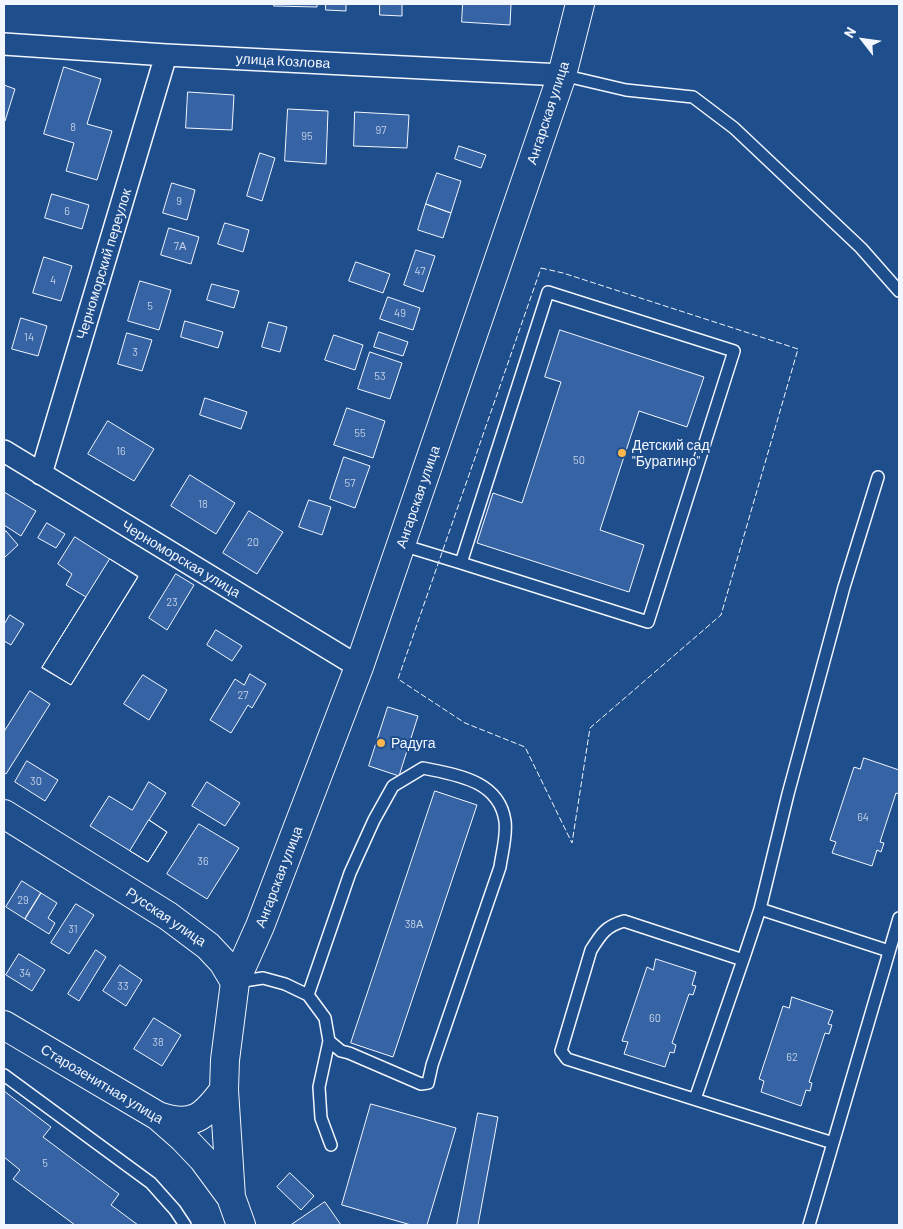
<!DOCTYPE html>
<html>
<head>
<meta charset="utf-8">
<style>
  body { margin:0 }
  #map { position:relative; width:903px; height:1229px; overflow:hidden; background:#1f4e8c; font-family:Barlow,sans-serif }
  canvas { display:block }
  .frame { position:absolute; inset:0; border:5px solid #f2f6ff; pointer-events:none }
  .north { position:absolute; left:838px; top:15px; width:50px; height:50px; -webkit-text-stroke:4px #1f4e8c; paint-order:stroke; rotate:300deg; font-size:14px; font-weight:700; line-height:20px; text-align:center; color:#f2f6ff }
  .north::after { content:''; display:block; margin:auto; width:18px; height:22px; background:#f2f6ff; clip-path:polygon(50% 0,100% 100%,50% 72%,0 100%) }
</style>
</head>
<body>
<div id="map">
<canvas width="903" height="1229"></canvas>
<div class="frame"></div>
<div class="north">N</div>
</div>
<script>
const ctx = document.querySelector('canvas').getContext('2d');
ctx.lineJoin = 'round';
function fill(path, color) { ctx.fillStyle = color; ctx.fill(path, 'evenodd'); }
function stroke(path, color, width, dash) { ctx.strokeStyle = color; ctx.lineWidth = width; ctx.lineCap = dash ? 'butt' : 'round'; ctx.setLineDash(dash || []); ctx.stroke(path); }
function write(font, color, halo, rows, align = 'center') {
  ctx.font = font + ' Barlow,sans-serif'; ctx.lineWidth = 4; ctx.setLineDash([]); ctx.textBaseline = 'middle'; ctx.strokeStyle = halo; ctx.fillStyle = color; for (const [text, x, y, turn = 0] of rows) {
    ctx.save(); ctx.translate(x, y); ctx.rotate((+turn || 0) * Math.PI / 180); ctx.textAlign = isNaN(turn) ? turn : align; if (halo) ctx.strokeText(text, 0, 0); ctx.fillText(text, 0, 0); ctx.restore();
  }
}
const building = new Path2D(`
  M274 4H317V7L274 6Z
  M326 4H346V11L326 10Z
  M380 4H402V16L380 15Z
  M463 4H511L510 25 462 22Z
  M64 67 101 79 87 124 112 131 97 180 66 171 74 143 44 134Z
  M4 85 15 89 5 121H4Z
  M188 92 234 95 232 130 186 128Z
  M288 109 328 111 326 164 285 161Z
  M355 112 409 115 407 148 354 146Z
  M459 146 486 155 481 168 455 159Z
  M260 153 275 158 262 201 247 196Z
  M437 173 461 181 451 213 426 204Z
  M172 183 195 190 187 220 163 213Z
  M52 194 89 205 82 229 45 218Z
  M426 204 451 213 443 238 418 230Z
  M225 223 249 230 243 252 218 244Z
  M169 228 199 237 191 264 161 255Z
  M416 250 435 256 423 292 404 285Z
  M44 257 72 266 61 301 33 293Z
  M356 262 390 274 383 293 349 281Z
  M140 281 171 290 159 330 128 321Z
  M212 284 239 291 234 308 207 300Z
  M388 297 420 308 413 330 380 319Z
  M21 318 47 326 38 356 12 349Z
  M185 321 223 332 218 348 181 337Z
  M269 322 287 327 280 352 262 347Z
  M560 330 704 377 687 427 639 411 600 530 644 545 629 592 477 543 493 493 522 503 561 382 545 377Z
  M379 332 408 342 403 356 374 347Z
  M127 333 152 340 142 371 118 364Z
  M334 335 363 345 355 370 325 360Z
  M370 352 402 363 390 399 358 389Z
  M205 398 247 412 241 429 200 415Z
  M347 408 385 421 373 458 334 445Z
  M108 421 154 449 134 481 88 454Z
  M344 457 370 466 355 508 330 499Z
  M190 475 235 503 216 534 171 506Z
  M4 492 36 511 21 536 4 525Z
  M309 500 331 507 322 535 299 527Z
  M249 511 283 532 257 574 223 553Z
  M47 523 65 534 56 548 38 538Z
  M6 531 18 545 4 558V534Z
  M75 537 138 577 71 685 42 667 86 597 66 585 72 574 58 564Z
  M110 559 138 576 71 685 42 668Z
  M176 574 194 585 167 630 149 618Z
  M10 615 24 624 11 645 4 641V625Z
  M216 630 242 646 232 661 207 645Z
  M250 674 266 684 252 708 248 705 231 733 210 720 235 679 244 685Z
  M143 675 167 690 149 720 124 704Z
  M30 691 50 704 6 774 4 773V732Z
  M388 707 418 716 399 776 369 766Z
  M864 758 899 770V794L896 793 880 842 884 843 881 852 877 850 872 866 832 853 836 842 830 840 854 767 860 769Z
  M27 761 58 780 45 801 15 782Z
  M149 782 166 793 149 820 167 832 148 862 90 826 109 796 132 810Z
  M207 782 240 803 225 826 192 806Z
  M435 791 477 805 393 1057 351 1043Z
  M149 820 167 832 148 862 130 851Z
  M199 824 239 848 207 899 167 874Z
  M22 881 41 893 25 919 6 907Z
  M41 893 57 903 48 918 55 923 49 934 25 919Z
  M76 904 94 915 69 954 51 943Z
  M96 950 106 957 79 1001 68 994Z
  M19 954 45 970 32 991 6 975Z
  M656 959 696 972 692 985 696 986 693 995 689 994 672 1043 676 1045 674 1053 670 1052 665 1067 624 1054 628 1042 622 1041 647 967 653 970Z
  M120 965 142 980 126 1006 103 991Z
  M792 997 833 1011 828 1024 832 1025 829 1034 825 1033 809 1082 812 1083 810 1091 806 1090 801 1106 761 1092 764 1081 759 1079 783 1006 789 1008Z
  M154 1018 181 1035 162 1066 134 1049Z
  M4 1091 51 1127 43 1137 119 1194 111 1205 138 1225H75L13 1179 20 1170 4 1157Z
  M371 1104 456 1128 427 1225H411L342 1205Z
  M478 1113 498 1117 478 1225H457Z
  M290 1173 314 1196 301 1210 277 1187Z
  M325 1202 341 1225H291Z`);
fill(building, '#3563a3');
stroke(building, '#f2f6ff', 1);
const lane = new Path2D(`
  M562 75 626 90 693 97 734 128 861 248 899 291
  M548 292 734 351 648 622 461 563Z
  M402 545 461 563
  M760 909 889 951
  M743 960 760 909 788 794 844 587 878 477
  M237 982 263 978 285 984 308 995 325 1018 329 1041 319 1087 321 1118 331 1145
  M308 995 350 873 374 820 393 786 423 768C456 775 499 780 505 821 507 836 502 852 500 867L432 1065 428 1083 421 1084 349 1053 341 1051 329 1041
  M4 1075 151 1183 175 1210 185 1225
  M695 1099 743 960 624 921C606 926 601 934 591 950L561 1051 567 1059 833 1143
  M809 1225 899 918`);
const street = new Path2D(`
  M4 44 166 55 562 75
  M4 451 359 667
  M41 474 166 55`);
const secondary = new Path2D(`
  M4 814 168 916 208 946 223 962 235 982
  M4 1025 158 1116 183 1138 203 1159 231 1197
  M158 1116C193 1128 204 1117 224 1090
  M241 1225 231 1197 224 1090 225 1060 235 982 260 926 359 667 562 75 580 4`);
stroke(lane, '#f2f6ff', 14);
stroke(street, '#f2f6ff', 24);
stroke(secondary, '#f2f6ff', 30);
stroke(lane, '#1f4e8c', 11);
stroke(street, '#1f4e8c', 21);
stroke(secondary, '#1f4e8c', 28);
stroke(new Path2D(`
  M541 268 563 273 798 349 721 615 590 728 572 843 525 747 465 723 398 679Z`), '#f2f6ff', 1, [6, 2.5]);
for (const [x, y, r, color] of [
  [622,453,5,"#ffb74d"],
  [381,743,5,"#ffb74d"]
]) { const dot = new Path2D(); dot.arc(x, y, r, 0, 2 * Math.PI); ctx.fillStyle = color; ctx.fill(dot); stroke(dot, '#1f4e8c', 2); }
write('11px', '#c3d1e8', null, [
  ["8",73,127],
  ["97",381,130],
  ["95",307,136],
  ["9",179,201],
  ["6",67,211],
  ["7А",180,246],
  ["47",420,271],
  ["4",53,280],
  ["5",150,306],
  ["49",400,313],
  ["14",29,337],
  ["3",135,352],
  ["53",380,376],
  ["55",360,433],
  ["16",121,451],
  ["50",579,460],
  ["57",350,483],
  ["18",203,504],
  ["20",253,542],
  ["23",172,602],
  ["27",243,695],
  ["30",36,781],
  ["64",863,817],
  ["36",203,861],
  ["29",23,900],
  ["38А",414,924],
  ["31",73,929],
  ["34",25,973],
  ["33",123,986],
  ["60",655,1018],
  ["38",158,1042],
  ["62",792,1057],
  ["5",45,1163]
]);
write('14px', '#f2f6ff', '#1f4e8c', [
  ["улица Козлова",283,61,3],
  ["Ангарская улица",548,113,-72],
  ["Черноморский переулок",104,264,-73],
  ["Ангарская улица",418,497,-71],
  ["Черноморская улица",181,559,31],
  ["Ангарская улица",279,877,-69],
  ["Русская улица",166,917,34],
  ["Старозенитная улица",102,1084,31]
]);
write('14px', '#f2f6ff', '#1f4e8c', [
  ["Детский сад",632,445],
  ["\"Буратино\"",632,461],
  ["Радуга",391,743]
], 'left');
</script>
</body>
</html>
